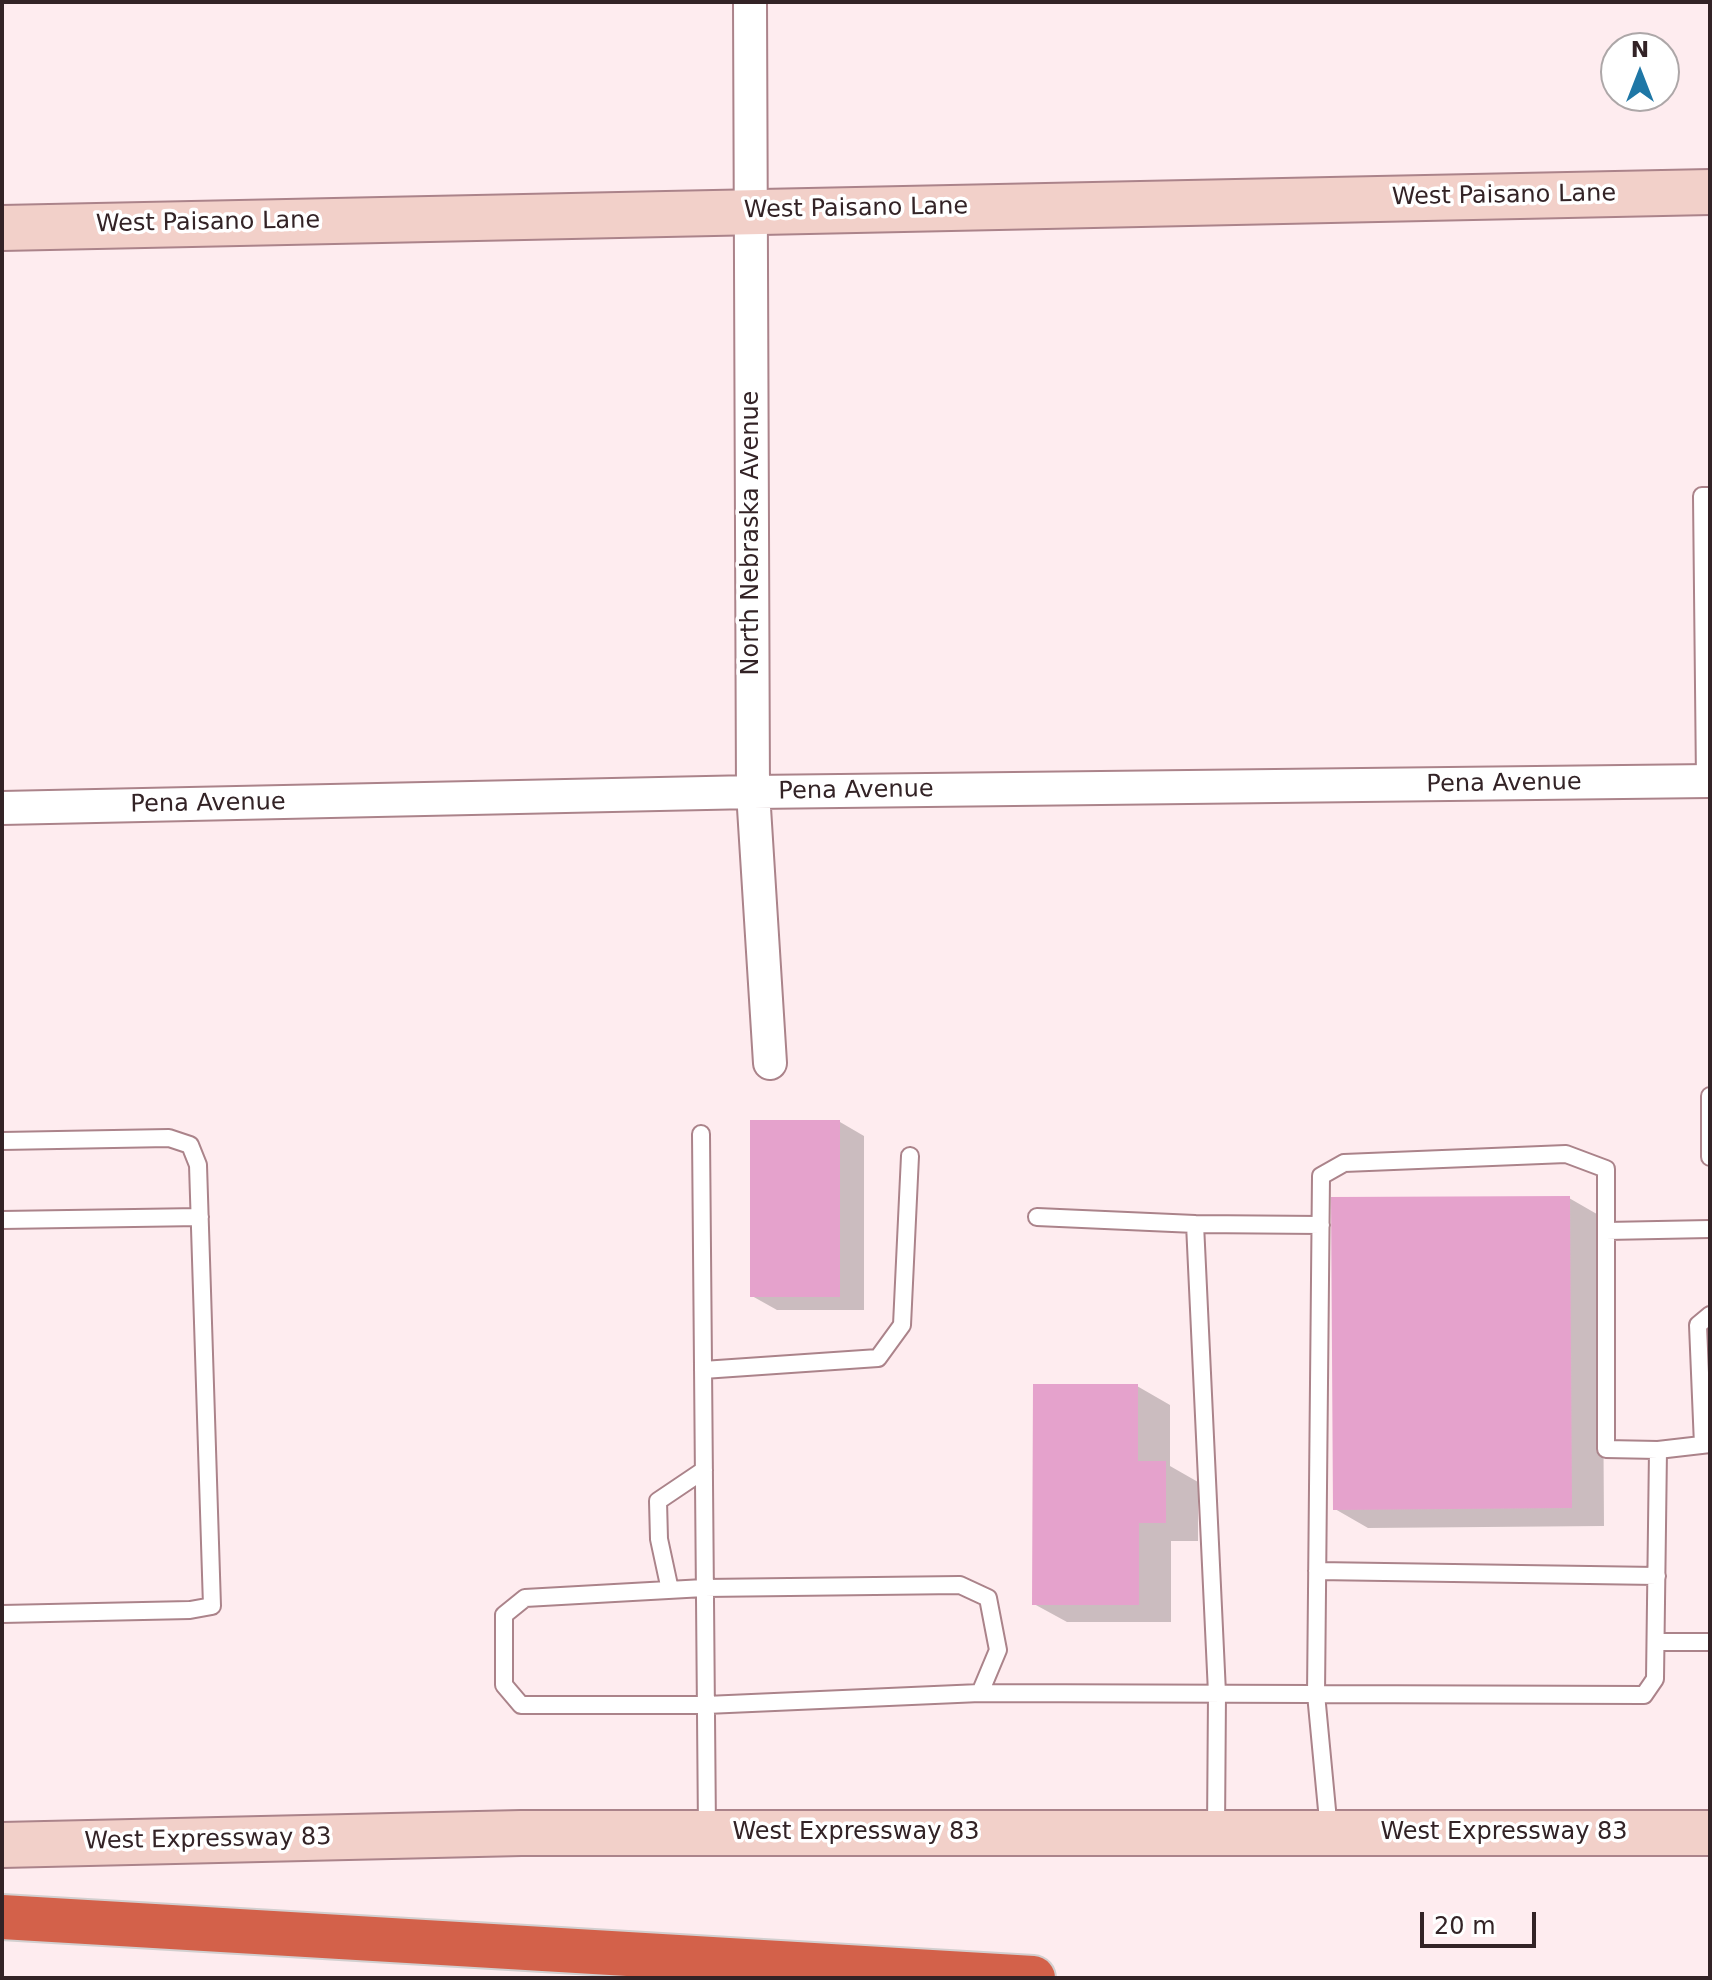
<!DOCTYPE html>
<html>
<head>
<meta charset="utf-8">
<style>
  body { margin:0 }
  #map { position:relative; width:1712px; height:1980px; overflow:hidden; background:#feecef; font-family:"DejaVu Sans",sans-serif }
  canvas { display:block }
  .frame { position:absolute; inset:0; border:4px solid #332326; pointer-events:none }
  .north { position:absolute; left:1600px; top:32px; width:80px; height:80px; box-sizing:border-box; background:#fff; border:2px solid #ada7a8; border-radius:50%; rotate:0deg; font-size:22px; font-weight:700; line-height:32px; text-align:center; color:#332326 }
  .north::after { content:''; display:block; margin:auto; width:28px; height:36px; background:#1f77a6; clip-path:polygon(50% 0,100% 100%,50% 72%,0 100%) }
  .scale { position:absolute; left:1420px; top:1912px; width:116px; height:36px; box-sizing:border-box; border:4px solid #332326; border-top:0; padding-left:10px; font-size:24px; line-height:28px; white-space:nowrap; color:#332326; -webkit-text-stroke:6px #fff; paint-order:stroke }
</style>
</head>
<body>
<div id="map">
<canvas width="1712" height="1980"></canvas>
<div class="frame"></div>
<div class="north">N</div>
<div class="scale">20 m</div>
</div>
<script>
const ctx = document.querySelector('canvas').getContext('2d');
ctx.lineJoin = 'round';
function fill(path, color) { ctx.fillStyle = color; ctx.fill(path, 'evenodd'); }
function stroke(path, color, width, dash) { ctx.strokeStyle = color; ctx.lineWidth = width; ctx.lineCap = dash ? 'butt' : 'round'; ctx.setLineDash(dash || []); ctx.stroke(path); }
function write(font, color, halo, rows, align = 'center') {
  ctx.font = font + ' "DejaVu Sans",sans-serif'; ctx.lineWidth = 7; ctx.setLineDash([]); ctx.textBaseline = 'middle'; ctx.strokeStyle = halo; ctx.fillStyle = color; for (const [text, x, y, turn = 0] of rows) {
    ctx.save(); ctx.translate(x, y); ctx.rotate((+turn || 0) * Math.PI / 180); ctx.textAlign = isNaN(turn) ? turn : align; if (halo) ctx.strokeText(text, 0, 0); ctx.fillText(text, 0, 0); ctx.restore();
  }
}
fill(new Path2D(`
  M840 1122 864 1136V1310H777L752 1296Z
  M1569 1198 1602 1217 1604 1526 1368 1528 1335 1509Z
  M1137 1386 1170 1405V1466L1198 1482V1541H1171V1622H1067L1034 1604Z`), '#0003');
fill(new Path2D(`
  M750 1120H840V1297H750Z
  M1570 1196 1572 1508 1333 1510 1331 1197Z
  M1033 1384H1138V1461H1166V1523H1139V1605H1032Z`), '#e5a2cc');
const lane = new Path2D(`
  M1705 781 1702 496H1710
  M1710 1096V1157
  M701 1134 707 1831
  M2 1141 169 1138 190 1145 198 1165 212 1606 190 1610 2 1614
  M1037 1217 1195 1224 1217 1693 1216 1831
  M2 1220 200 1217
  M1195 1224 1321 1225
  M1606 1231 1710 1229
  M703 1370 878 1358 902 1325 910 1156
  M1703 1445 1698 1325 1710 1315
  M1658 1450 1710 1444
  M1317 1571 1657 1576
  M960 1585 988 1598 998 1650 980 1693 706 1705H521L504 1685V1615L525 1598 704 1588Z
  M670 1590 659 1539 658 1501 704 1470
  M1656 1642H1710
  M980 1693C1201 1693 1422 1694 1644 1695L1655 1679 1658 1450 1606 1449V1169L1566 1154 1344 1163 1321 1176 1316 1694 1329 1831`);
const street = new Path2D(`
  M750 2 753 792 770 1063
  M2 808 753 792 1710 781`);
const secondary = new Path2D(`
  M2 228 1710 192
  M2 1845 521 1833H1710`);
const highway = new Path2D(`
  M2 1917 1033 1978`);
stroke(lane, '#ab838a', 20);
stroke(street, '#ab838a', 36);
stroke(secondary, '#ab838a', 48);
stroke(highway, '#d2cfcf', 48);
stroke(lane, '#fff', 16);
stroke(street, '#fff', 32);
stroke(secondary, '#f2d0c9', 44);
stroke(highway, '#d3614a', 44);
write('24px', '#332326', '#fff', [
  ["West Paisano Lane",1504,196,-1],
  ["West Paisano Lane",856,209,-1],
  ["West Paisano Lane",208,223,-1],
  ["North Nebraska Avenue",752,533,-90],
  ["Pena Avenue",1504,784,-1],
  ["Pena Avenue",856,791,-1],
  ["Pena Avenue",208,804,-1],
  ["West Expressway 83",856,1833],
  ["West Expressway 83",1504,1833],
  ["West Expressway 83",208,1840,-1]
]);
</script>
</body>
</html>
